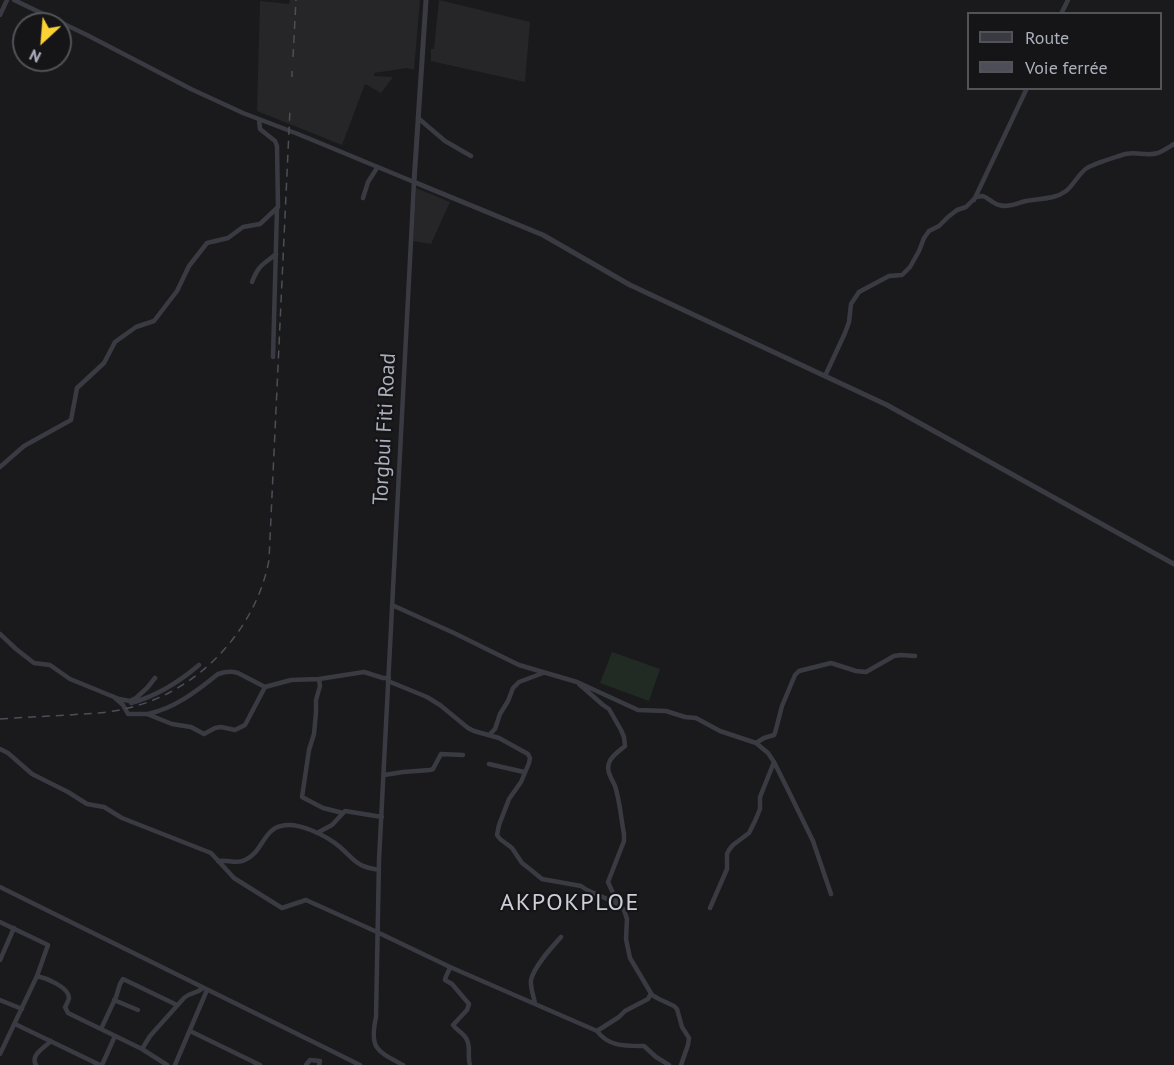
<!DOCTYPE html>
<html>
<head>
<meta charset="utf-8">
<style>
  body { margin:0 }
  #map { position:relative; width:1174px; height:1065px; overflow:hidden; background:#1a1a1c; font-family:"PT Sans",sans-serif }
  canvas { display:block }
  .legend { position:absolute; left:967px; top:12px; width:195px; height:78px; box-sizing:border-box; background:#151517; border:2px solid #515359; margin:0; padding:8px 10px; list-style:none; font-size:18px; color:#acafbc }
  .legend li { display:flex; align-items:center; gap:12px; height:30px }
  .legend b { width:30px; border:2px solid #515359 }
  .north { position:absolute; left:12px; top:12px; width:60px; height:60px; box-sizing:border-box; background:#151517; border:2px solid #515359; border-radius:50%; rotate:206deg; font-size:16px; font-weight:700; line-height:24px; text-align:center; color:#acafbc }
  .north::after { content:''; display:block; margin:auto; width:21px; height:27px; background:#fbd233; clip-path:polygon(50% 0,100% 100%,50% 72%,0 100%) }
</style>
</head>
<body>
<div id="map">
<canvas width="1174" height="1065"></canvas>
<ul class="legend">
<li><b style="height:8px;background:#3a3b42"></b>Route</li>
<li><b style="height:8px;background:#4d4e57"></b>Voie ferrée</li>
</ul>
<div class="north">N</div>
</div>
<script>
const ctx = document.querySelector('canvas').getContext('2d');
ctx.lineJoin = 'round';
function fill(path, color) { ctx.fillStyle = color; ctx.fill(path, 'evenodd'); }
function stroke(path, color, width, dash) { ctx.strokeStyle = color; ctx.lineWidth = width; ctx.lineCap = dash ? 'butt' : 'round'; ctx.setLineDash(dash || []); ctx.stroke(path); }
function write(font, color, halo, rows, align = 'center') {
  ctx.font = font + ' "PT Sans",sans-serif'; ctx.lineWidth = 4.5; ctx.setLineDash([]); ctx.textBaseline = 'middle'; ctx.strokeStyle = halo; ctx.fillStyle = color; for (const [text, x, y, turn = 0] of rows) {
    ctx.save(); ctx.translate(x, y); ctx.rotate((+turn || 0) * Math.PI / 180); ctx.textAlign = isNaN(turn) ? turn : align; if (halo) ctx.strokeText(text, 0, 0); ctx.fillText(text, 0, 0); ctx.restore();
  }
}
fill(new Path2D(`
  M290 0H420L414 70 407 68 374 73V76L393 77 381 93 365 84 342 145 257 111 260 1 289 4Z
  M439 0 530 22 525 82 431 61V49H434Z
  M416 188 450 202 431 244 413 241Z`), '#262629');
fill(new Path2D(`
  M612 652 660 669 649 701 600 683Z`), '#212b24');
stroke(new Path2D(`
  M14 0 87 35 191 89 243 113 298 134 414 182 379 860 376 1017C369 1049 377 1051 403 1065
  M1061 14 1068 0
  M0 15 7 0
  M418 118 445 141 471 156
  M363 198 368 182 377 168
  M974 200 1027 88
  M252 282C259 264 263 265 276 254
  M273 357 277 209
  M825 376 845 333 849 322 851 304 859 292 889 276 902 275 910 267 919 251 924 238 929 231 939 226 948 217 957 210 966 207 976 197 983 196C988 198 994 204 999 205 1008 208 1017 203 1026 201 1039 198 1054 200 1066 191 1074 185 1078 174 1087 168 1093 164 1113 158 1122 155 1134 150 1146 157 1158 153 1163 151 1169 147 1174 144
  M0 467 24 446 71 420 77 388 104 363 115 342 136 327 154 321 177 291 189 266 207 243 228 238 243 227 260 224 278 207 277 146 275 141 260 129 259 119
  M392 605 454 633 519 665 577 682 638 710 666 711 685 717 696 718 720 731 756 743 768 753 774 762 789 792 813 841 831 894
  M0 634 16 649 34 663 50 665 70 679 119 699 130 701 136 698 147 688 155 678
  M319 679 320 686 316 700V712L314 734 309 750 302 797 323 808 343 813
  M388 681 427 697 440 705 468 728 474 731 499 738 528 754 530 758 529 763 521 782 509 799 499 825 497 835 500 839 512 848 522 863 531 870 542 879 581 886 587 890 616 903 624 910 627 919 626 939 630 958 652 995 659 999 674 1006 677 1009 682 1027 689 1038 688 1045 681 1065
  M579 684 603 705 609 709 621 730 624 737 625 746C619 751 611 756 609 763 606 771 612 779 615 786 620 801 621 819 624 834V841L608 882 618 904
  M114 697 123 705 128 714H147L172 724 191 727 204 734 215 728 221 727 235 730 245 725 265 687 291 680 319 679 364 672 383 678H389
  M131 703C157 696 179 682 199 665
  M148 714C175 708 197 691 218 674 224 672 232 671 238 673L265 687
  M489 735 495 729 500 714 508 701 513 688 519 682 543 673
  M756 743 764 738 774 735 775 733 782 706 795 675 799 671 831 663 856 671 866 672 894 656 901 655 915 656
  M0 749 8 753 32 774 68 792 87 804 104 807 122 818 211 853 234 878 282 908 306 900 377 932 450 967 597 1031C609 1047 625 1046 644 1046L656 1057 669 1065
  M489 764 524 772
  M384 775 403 772 430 770 433 769 441 754 463 755
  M317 833 332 825 345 811 382 817
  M218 861C228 859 236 865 245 860 262 853 263 830 281 826 298 821 327 836 340 847 347 853 353 861 361 865 367 868 373 869 379 870
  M0 887 360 1065
  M710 908 727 869V854L729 850 733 845 749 833 755 821 760 809V797L774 762
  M0 922 48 945 37 976 0 1054
  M0 960 14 928
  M450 967C449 972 445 976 445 980L452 984 469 1004 467 1010 453 1025C457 1031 464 1033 467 1040 471 1048 467 1057 470 1065
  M37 976C46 978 69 987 69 998 69 999 66 1006 65 1007L68 1013 142 1049 167 1065
  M0 1000 22 1009
  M114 1000 138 1010
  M535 1004C534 997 530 987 531 980 534 966 552 947 561 937
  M15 1024 100 1065
  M101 1029 116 997 120 984 123 979 177 1005
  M190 1031 260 1065
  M597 1031 619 1017 625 1011 648 999 651 993
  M142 1049 150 1036 184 998C190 992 195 995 203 988
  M36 1065C30 1055 44 1048 51 1041
  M102 1065 115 1036
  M175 1065 207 990
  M306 1065 310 1060 320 1061 319 1065`), '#3a3b42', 4.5);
stroke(new Path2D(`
  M426 0 414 182 543 235 630 285 887 405 1174 564`), '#3a3b42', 5);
stroke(new Path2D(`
  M293 57 296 0
  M292 77V71
  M0 719C28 717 55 716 83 714 98 713 114 712 128 708 198 692 256 630 269 560L290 109`), '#4d4e57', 1.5, [8, 6]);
write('21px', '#acafbc', '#151517', [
  ["Torgbui Fiti Road",385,429,-87]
]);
ctx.letterSpacing = '1.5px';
write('24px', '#cdced8', '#151517', [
  ["AKPOKPLOE",570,903]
]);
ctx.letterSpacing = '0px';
</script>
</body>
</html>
